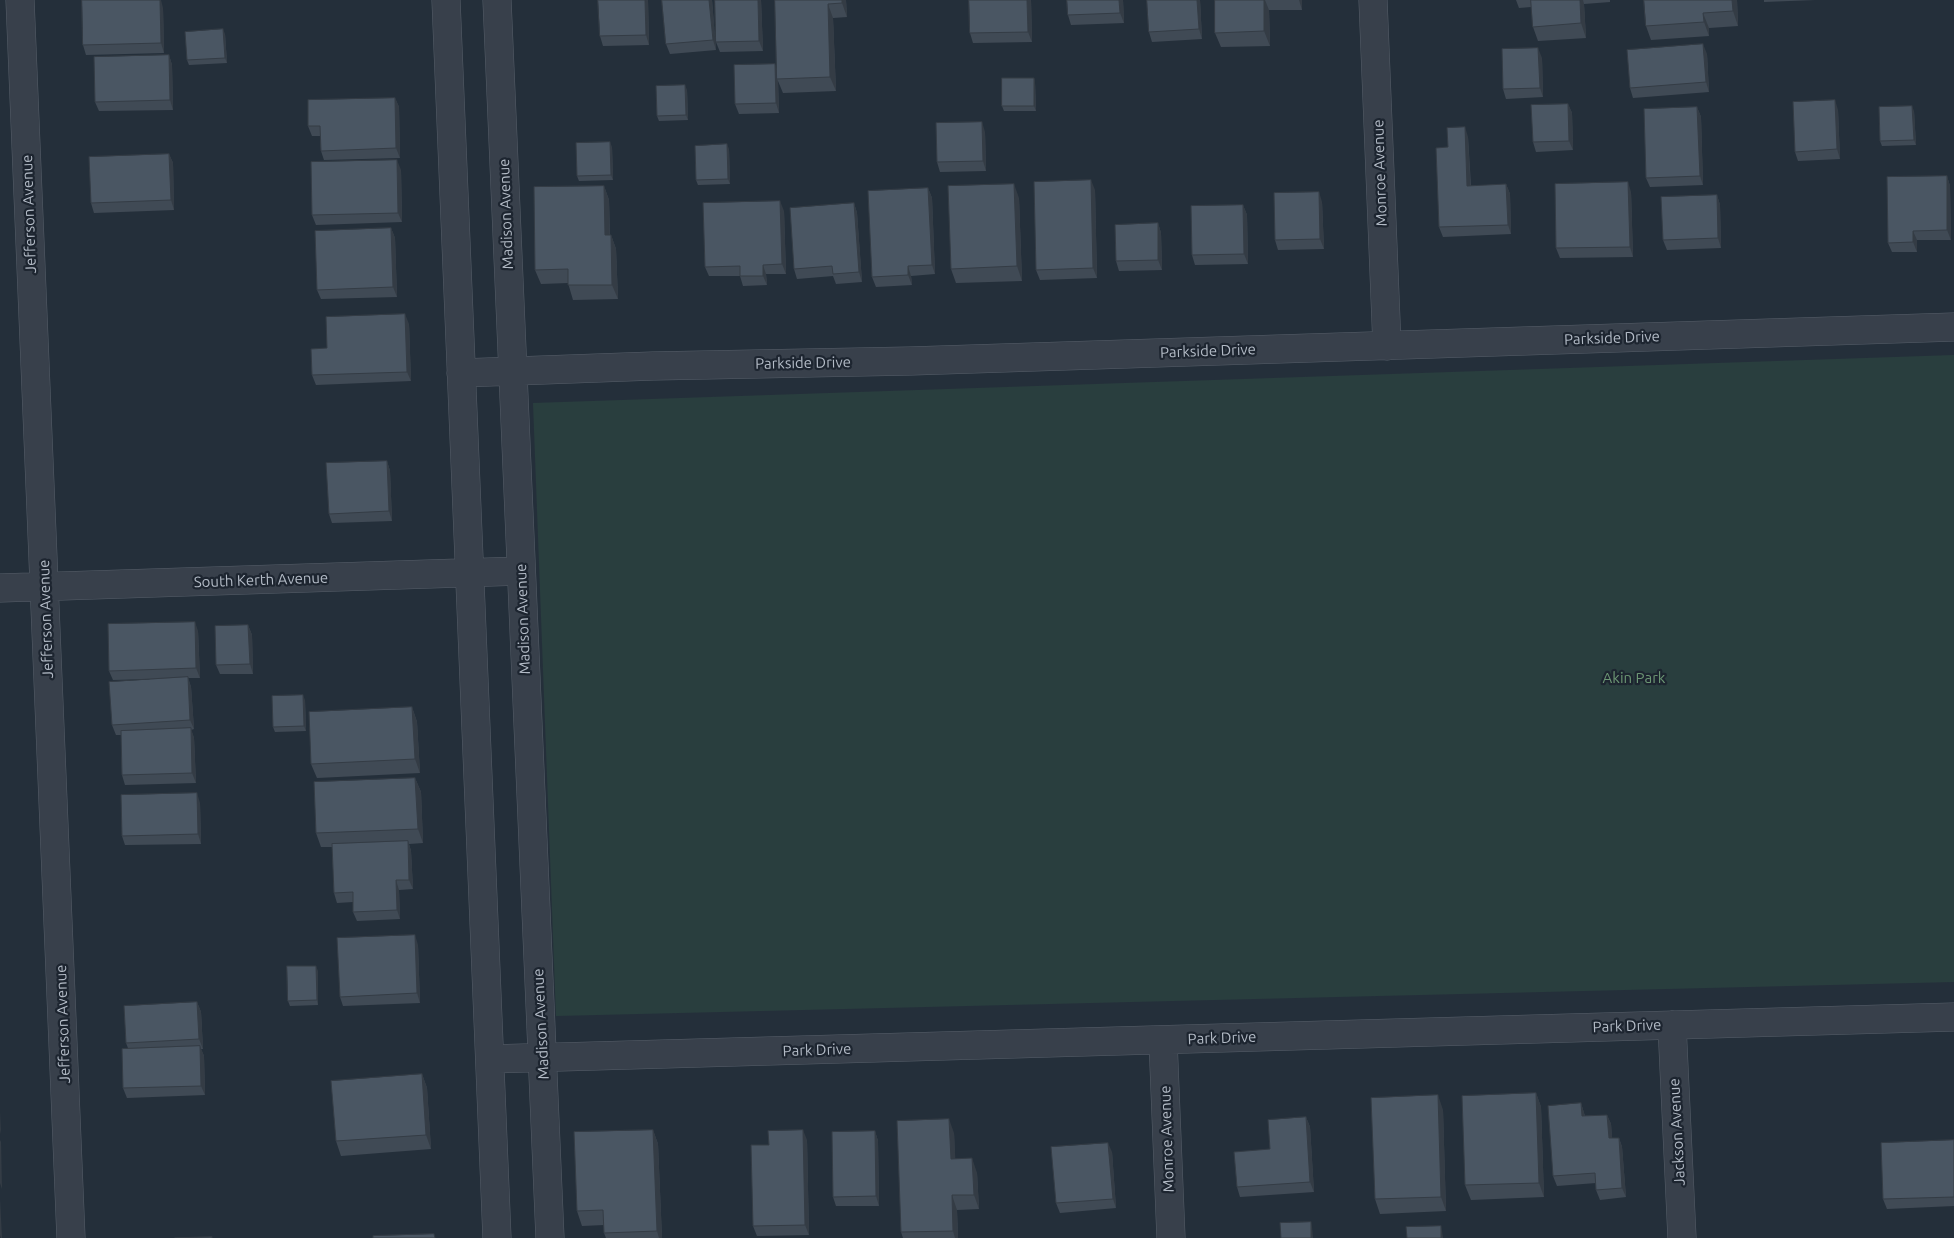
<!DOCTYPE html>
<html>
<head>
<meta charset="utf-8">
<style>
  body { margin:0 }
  canvas { display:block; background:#242f3a }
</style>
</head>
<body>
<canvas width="1954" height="1238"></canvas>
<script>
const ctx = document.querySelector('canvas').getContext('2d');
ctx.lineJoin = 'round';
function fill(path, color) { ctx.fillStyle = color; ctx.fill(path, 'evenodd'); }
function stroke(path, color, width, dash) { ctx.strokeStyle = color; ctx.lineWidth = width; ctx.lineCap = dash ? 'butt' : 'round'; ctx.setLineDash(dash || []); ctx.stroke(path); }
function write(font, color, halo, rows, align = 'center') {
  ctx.font = font + ' Ubuntu,sans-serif'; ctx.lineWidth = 4.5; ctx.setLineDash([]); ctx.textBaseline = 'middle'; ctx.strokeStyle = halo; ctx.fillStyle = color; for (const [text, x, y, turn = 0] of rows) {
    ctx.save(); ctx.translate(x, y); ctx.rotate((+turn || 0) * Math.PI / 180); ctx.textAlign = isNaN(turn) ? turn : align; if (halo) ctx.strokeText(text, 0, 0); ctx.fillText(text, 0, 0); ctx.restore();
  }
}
fill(new Path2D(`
  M1954 355V982L556 1016 533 403Z`), '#293e3e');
const minor = new Path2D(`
  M20 0 71 1238
  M446 0 497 1238
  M497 0 550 1238
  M1373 0 1387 346
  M461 373 653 366 911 361 1954 327
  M0 588 521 571
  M1672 1025 1682 1238
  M1163 1040 1171 1238
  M490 1059 1954 1017`);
stroke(minor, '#565e69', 29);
stroke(minor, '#38404b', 28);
fill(new Path2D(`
  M648 0 649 45 603 46 600 36Z
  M662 0H712L716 50 670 54 666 44Z
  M715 0H761L763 51 720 52 716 42Z
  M775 0H846L847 17 833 18 836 91 783 93 778 81 779 113 739 114 735 104 775 64 777 71Z
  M1031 0 1032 42 973 43 970 33Z
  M1123 0 1124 23 1071 25 1068 15Z
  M1147 0H1200L1202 39 1152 42 1149 32Z
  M1215 0H1302V10H1269L1270 46 1221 47 1215 33Z
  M1516 0H1610V2L1584 4 1586 38 1538 41 1533 27 1531 7 1519 8Z
  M1737 0 1738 26 1709 28V36L1651 40 1646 26Z
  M1764 0H1815L1764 2Z
  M163 8 164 53 86 55 83 45Z
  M225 34 227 63 189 65 187 60Z
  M1707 54 1709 92 1633 98 1630 88Z
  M169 55 172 65 173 110 99 111 95 102Z
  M1542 58 1543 97 1506 99 1503 89Z
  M1034 78 1035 82 1036 111H1004L1002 106Z
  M687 90 688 120 659 121 657 116Z
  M395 98 399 107 400 158 324 160 321 151 320 136H312L308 126Z
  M1568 104 1572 113 1573 150 1536 152 1533 142Z
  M1697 107 1701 117 1703 185 1650 187 1646 178Z
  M1838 110 1840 159 1798 161 1795 152Z
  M1914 111 1916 145 1882 146 1880 141Z
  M985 132 986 171 940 172 937 162Z
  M1468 137 1471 186 1506 184 1510 194 1511 234 1443 237 1439 227 1448 147Z
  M612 147 613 180 579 181 577 176Z
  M729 149 730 184 698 185 696 180Z
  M169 154 173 163 174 210 94 213 91 203Z
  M401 170 402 222 316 225 312 215Z
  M1947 176 1950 186 1951 240H1917V252H1892L1888 243Z
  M604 186 609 200 610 235H611L616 249 618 299 573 300 568 283 541 284 535 270Z
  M928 188 932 198 935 274 911 276 912 285 876 287 872 277Z
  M1095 190 1097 278 1040 280 1036 270Z
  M1631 192 1633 257 1560 258 1556 248Z
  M1717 195 1720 205 1721 248 1667 250 1663 240Z
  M1019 198 1022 281 956 283 951 269Z
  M1322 202 1324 249 1278 250 1275 240Z
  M854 203 857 213 862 282 836 284 833 276 797 279 794 269Z
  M1243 205 1247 215 1248 264 1195 265 1192 255Z
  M784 211 786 274H766L767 285 743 286 740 276H709L705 267Z
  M1158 223 1161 233 1162 270 1119 271 1116 261Z
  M391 228 395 238 397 297 321 299 317 290Z
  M409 324 411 381 316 385 312 375 327 348Z
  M387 461 390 471 392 521 332 523 329 514Z
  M248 625 252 635 253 674H220L216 665Z
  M198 631 200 678H188L191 687 194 729 191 730 194 738 196 783 125 785 122 775 121 735H116L112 725 150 679 113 680 109 671Z
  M305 700 306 731 275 732 273 727Z
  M412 707 417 722 420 773 317 778 311 764Z
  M415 778 421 792 423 843 409 844 411 851 413 889 399 890 400 919 357 921 353 912V902L337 903 334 893 332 847H321L316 833Z
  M200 803 201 844 125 845 122 836Z
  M418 945 420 1003 343 1006 340 997Z
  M318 971V1005L290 1006 288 1001Z
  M197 1002 201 1012 203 1049H201L204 1056 205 1095 127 1098 123 1088 128 1048 126 1043Z
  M422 1074 427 1088 431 1149 341 1156 336 1141Z
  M1536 1093 1541 1107 1544 1197 1471 1200 1465 1185Z
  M1581 1103 1584 1113 1585 1116 1607 1115 1611 1124 1612 1138H1619L1622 1147 1626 1197 1600 1200 1596 1190V1183L1557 1186 1553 1176Z
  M1443 1110 1446 1211 1380 1214 1375 1199Z
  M1306 1117 1310 1127 1314 1192 1240 1197 1237 1187 1270 1149Z
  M653 1130 658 1144 662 1238H606L604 1233V1225L582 1226 577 1211Z
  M875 1131 878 1141 879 1206H836L833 1197Z
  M954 1133 955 1159 977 1173 979 1209 957 1210 958 1238H903L901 1232Z
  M807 1140 809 1235 757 1236 753 1226 769 1145Z
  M1954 1140V1206L1887 1209 1883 1199Z
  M1112 1152 1116 1208 1060 1213 1056 1203Z`), '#404a55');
fill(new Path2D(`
  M160 0H161L163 8 164 53 161 43Z
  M645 0H648L649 45 646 35Z
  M709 0H712L716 50 713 40Z
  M758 0H761L763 51 759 41Z
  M842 0H846L847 17 842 3Z
  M1027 0H1031L1032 42 1028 32Z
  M1119 0H1123L1124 23 1120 13Z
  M1197 0H1200L1202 39 1199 29Z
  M1264 0H1265L1269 10 1270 46 1264 31Z
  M1299 0H1302V10Z
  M1580 0H1583L1584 4 1586 38 1581 23Z
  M1732 0H1737L1738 26 1733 11Z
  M828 4 833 18 836 91 830 77Z
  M1703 13 1709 28V36L1704 22Z
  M223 29 225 34 227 63 225 58Z
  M1703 44 1707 54 1709 92 1706 82Z
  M1538 48 1542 58 1543 97 1540 88Z
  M169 55 172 65 173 110 170 100Z
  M775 64 778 74 777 79 778 81 779 113 776 103Z
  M1034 78 1035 82 1036 111 1034 106Z
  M685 85 687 90 688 120 686 115Z
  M395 98 399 107 400 158 396 148Z
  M1835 100 1838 110 1840 159 1837 149Z
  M1568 104 1572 113 1573 150 1569 141Z
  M1912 106 1914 111 1916 145 1914 140Z
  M1697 107 1701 117 1703 185 1700 176Z
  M982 122 985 132 986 171 983 161Z
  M1465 127 1468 137 1471 196 1467 186Z
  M610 142 612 147 613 180 611 175Z
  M727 144 729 149 730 184 728 179Z
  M169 154 173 163 174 210 171 200Z
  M397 160 401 170 402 222 398 213Z
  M1947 176 1950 186 1951 240 1947 230Z
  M1091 180 1095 190 1097 278 1093 268Z
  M1628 182 1631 192 1633 257 1630 247Z
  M1014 184 1019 198 1022 281 1017 266Z
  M1506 184 1510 194 1511 234 1508 225Z
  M604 186 609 200 610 249 605 235Z
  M928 188 932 198 935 274 932 265Z
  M1319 192 1322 202 1324 249 1320 239Z
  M1717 195 1720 205 1721 248 1718 238Z
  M780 201 784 211 786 274 782 264Z
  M854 203 857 213 862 282 859 272Z
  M1243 205 1247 215 1248 264 1244 254Z
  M1158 223 1161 233 1162 270 1158 260Z
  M391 228 395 238 397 297 393 287Z
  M1913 231 1917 240V252L1913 242Z
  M611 235 616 249 618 299 612 285Z
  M763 265 766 274 767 285 763 276Z
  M908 266 911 276 912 285 908 275Z
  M405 314 409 324 411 381 407 372Z
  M387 461 390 471 392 521 389 511Z
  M195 622 198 631 200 678 196 668Z
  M248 625 252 635 253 674 250 664Z
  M188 677 191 687 194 729 190 720Z
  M303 695 305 700 306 731 304 726Z
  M412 707 417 722 420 773 415 759Z
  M191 728 194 738 196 783 192 773Z
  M415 778 421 792 423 843 418 829Z
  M197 793 200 803 201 844 198 834Z
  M408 841 411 851 413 889 409 880Z
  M396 880 399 890 400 919 397 910Z
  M415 935 418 945 420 1003 417 993Z
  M316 966 318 971V1005L317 1000Z
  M197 1002 201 1012 203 1049 199 1039Z
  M200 1046 204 1056 205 1095 201 1086Z
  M422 1074 427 1088 431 1149 426 1135Z
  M1536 1093 1541 1107 1544 1197 1539 1183Z
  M1438 1095 1443 1110 1446 1211 1441 1197Z
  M1581 1103 1584 1113 1586 1126 1582 1116Z
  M0 1112 1 1134 0 1130Z
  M1607 1115 1611 1124 1613 1148 1609 1138Z
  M1306 1117 1310 1127 1314 1192 1310 1182Z
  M949 1119 954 1133 956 1173 951 1159Z
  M653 1130 658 1144 662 1238H659L657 1231Z
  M803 1130 807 1140 809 1235 805 1225Z
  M875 1131 878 1141 879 1206 876 1196Z
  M1619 1138 1622 1147 1626 1197 1622 1188Z
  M0 1140 1 1142 2 1189 0 1183Z
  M1108 1143 1112 1152 1116 1208 1113 1199Z
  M972 1158 977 1173 979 1209 974 1195Z
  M952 1195 957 1210 958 1238H955L953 1231Z
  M0 1198V1199L2 1238H1L0 1235Z
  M1311 1222 1312 1227 1313 1238H1311Z
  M1441 1226 1442 1231 1443 1238H1441Z`), '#343c45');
const building = new Path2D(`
  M82 0H160L161 43 83 45Z
  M598 0H645L646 35 600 36Z
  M662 0H709L713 40 666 44Z
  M715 0H758L759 41 716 42Z
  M775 0H842V3L828 4 830 77 777 79Z
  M969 0H1027L1028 32 970 33Z
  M1067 0H1119L1120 13 1068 15Z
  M1147 0H1197L1199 29 1149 32Z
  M1215 0H1264V31L1215 33Z
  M1531 0H1580L1581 23 1533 27Z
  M1644 0H1732L1733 11 1703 13 1704 22 1646 26Z
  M223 29 225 58 187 60 185 32Z
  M1703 44 1706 82 1630 88 1627 50Z
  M1538 48 1540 88 1503 89 1502 49Z
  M169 55 170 100 95 102 94 57Z
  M775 64 776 103 735 104 734 65Z
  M1002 78H1034V106H1002Z
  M685 85 686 115 657 116 656 86Z
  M395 98 396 148 321 151 320 126H308V100Z
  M1835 100 1837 149 1795 152 1793 102Z
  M1568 104 1569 141 1533 142 1531 105Z
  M1912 106 1914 140 1880 141 1879 107Z
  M1697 107 1700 176 1646 178 1644 109Z
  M982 122 983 161 937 162 936 123Z
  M1465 127 1467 186 1506 184 1508 225 1439 227 1436 148 1448 147 1447 128Z
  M610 142 611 175 577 176 576 143Z
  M727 144 728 179 696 180 695 146Z
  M169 154 171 200 91 203 89 157Z
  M397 160 398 213 312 215 311 162Z
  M1947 176V230L1913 231V242L1888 243 1887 177Z
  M1091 180 1093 268 1036 270 1034 182Z
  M1628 182 1630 247 1556 248 1555 184Z
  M1014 184 1017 266 951 269 948 186Z
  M604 186 605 235H611L612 285H568V269L535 270 534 187Z
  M928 188 932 265 908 266V275L872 277 868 191Z
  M1319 192 1320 239 1275 240 1274 193Z
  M1717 195 1718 238 1663 240 1661 197Z
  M780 201 782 264 763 265V276H740V266L705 267 703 203Z
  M854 203 859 272 833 274 832 266 794 269 790 208Z
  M1243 205 1244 254 1192 255 1191 206Z
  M1158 223V260L1116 261 1115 225Z
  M391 228 393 287 317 290 315 231Z
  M405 314 407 372 312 375 311 349 327 348 326 317Z
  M387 461 389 511 329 514 326 463Z
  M195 622 196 668 109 671 108 624Z
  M248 625 250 664 216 665 215 626Z
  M188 677 190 720 112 725 109 682Z
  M303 695 304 726 273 727 272 696Z
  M412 707 415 759 311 764 309 712Z
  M191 728 192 773 122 775 121 731Z
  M415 778 418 829 316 833 314 782Z
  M197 793 198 834 122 836 121 795Z
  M408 841 409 880H396L397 910 353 912V892L334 893 332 844Z
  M415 935 417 993 340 997 337 938Z
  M287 966H316L317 1000 288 1001Z
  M197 1002 199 1039 126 1043 124 1006Z
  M200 1046 201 1086 123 1088 122 1049Z
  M422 1074 426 1135 336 1141 331 1081Z
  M1536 1093 1539 1183 1465 1185 1462 1096Z
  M1438 1095 1441 1197 1375 1199 1371 1098Z
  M1581 1103 1582 1116 1607 1115 1609 1138H1619L1622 1188 1596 1190 1595 1173 1553 1176 1548 1106Z
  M1306 1117 1310 1182 1237 1187 1234 1152 1270 1149 1268 1120Z
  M949 1119 951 1159 972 1158 974 1195H952L953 1231 901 1232 897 1121Z
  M653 1130 657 1231 604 1233 603 1210 577 1211 574 1132Z
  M803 1130 805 1225 753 1226 751 1145H769L768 1131Z
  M875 1131 876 1196 833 1197 832 1132Z
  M1954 1140V1197L1883 1199 1881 1143Z
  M1108 1143 1113 1199 1056 1203 1051 1147Z
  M1311 1222V1238H1281L1280 1223Z
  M1441 1226V1238H1407L1406 1227Z
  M434 1234 435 1238H373V1236Z
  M212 1237V1238H175Z`);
fill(building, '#4a5663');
stroke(building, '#343c45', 1);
write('15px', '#b3bbc6', '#1d2530', [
  ["Monroe Avenue",1380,173,-92],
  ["Jefferson Avenue",29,214,-92],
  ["Madison Avenue",506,214,-92],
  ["Parkside Drive",1612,338,-2],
  ["Parkside Drive",1208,351,-2],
  ["Parkside Drive",803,363,-1],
  ["South Kerth Avenue",261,580,-2],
  ["Jefferson Avenue",46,619,-92],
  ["Madison Avenue",523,619,-92],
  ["Jefferson Avenue",63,1024,-92],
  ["Madison Avenue",541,1024,-93],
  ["Park Drive",1627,1026,-2],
  ["Park Drive",1222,1038,-2],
  ["Park Drive",817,1050,-2],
  ["Jackson Avenue",1677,1132,-93],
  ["Monroe Avenue",1167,1139,-92]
]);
write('15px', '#6c9674', '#1d2530', [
  ["Akin Park",1634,678]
]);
</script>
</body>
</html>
